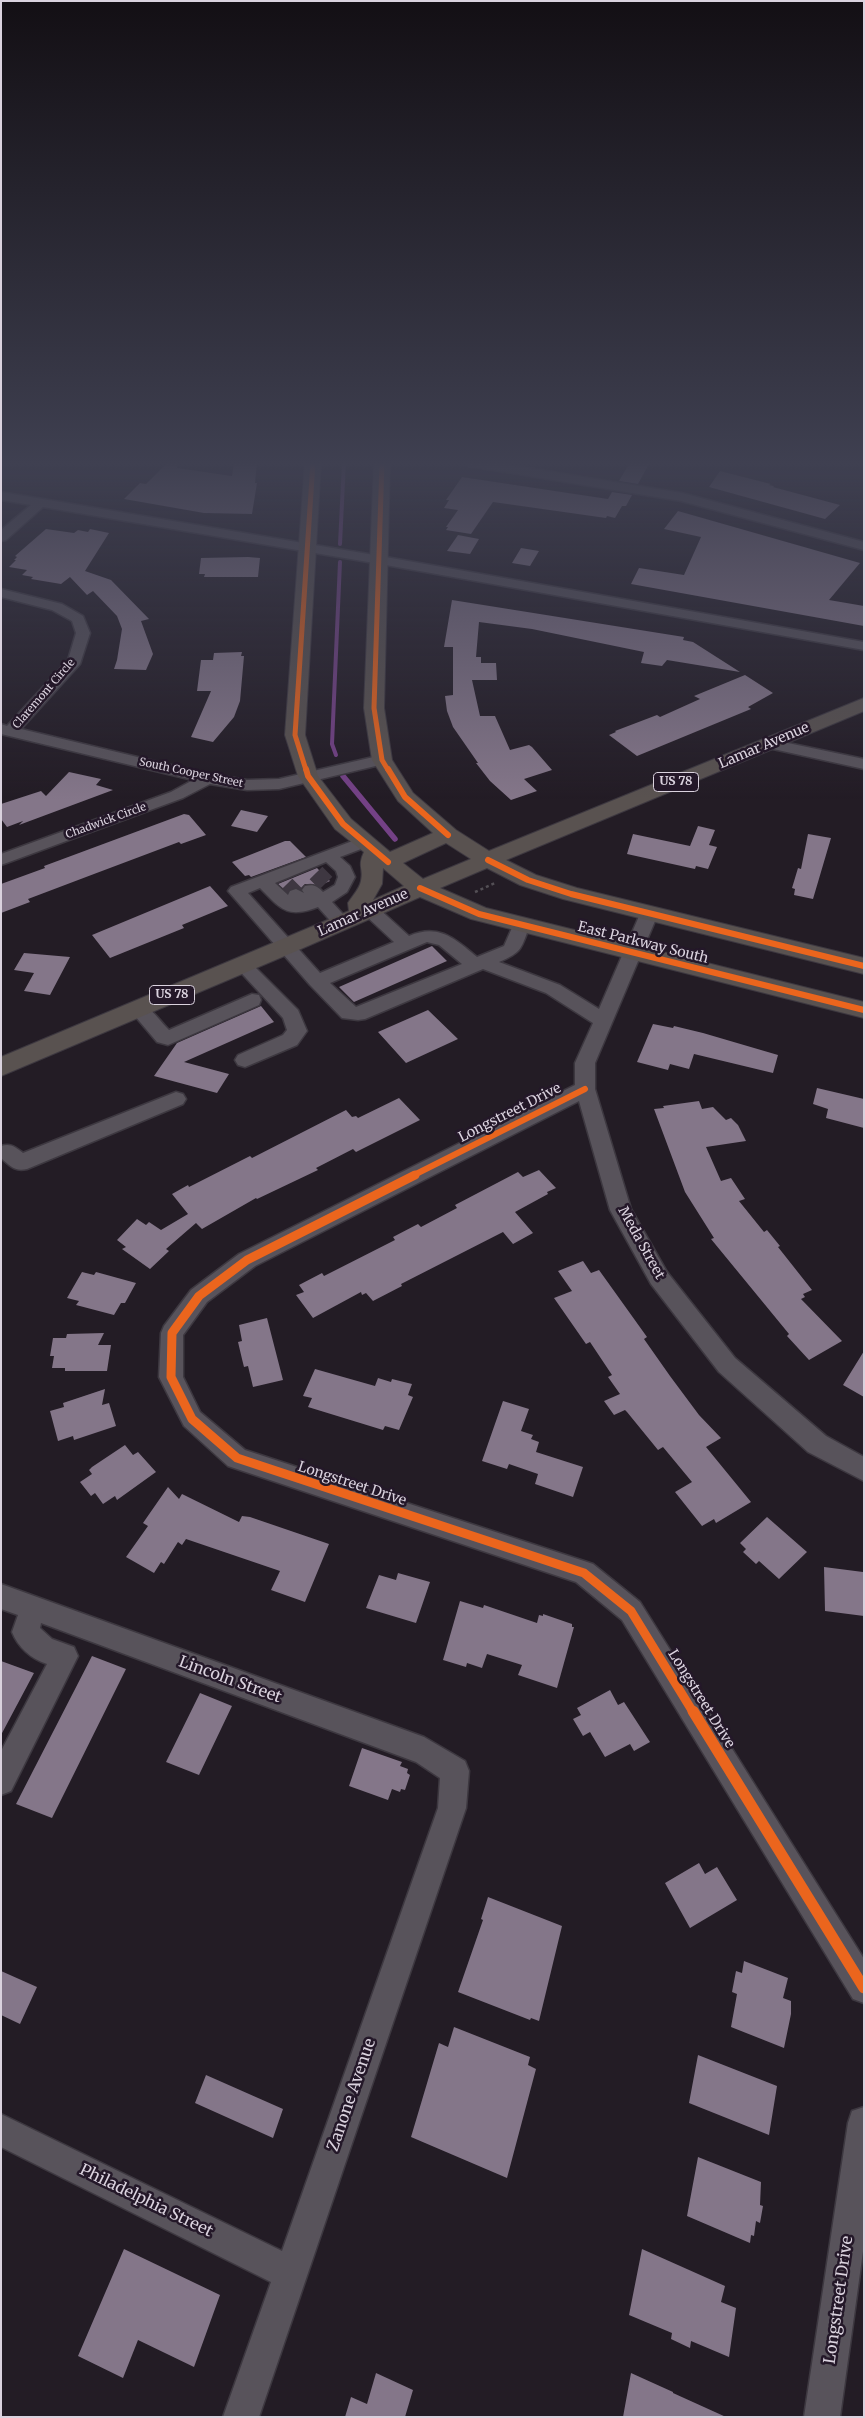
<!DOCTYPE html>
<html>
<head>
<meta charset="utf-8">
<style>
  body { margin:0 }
  #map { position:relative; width:865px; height:2418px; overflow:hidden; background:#231c25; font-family:Merriweather,serif }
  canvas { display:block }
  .frame { position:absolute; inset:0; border:2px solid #dad2de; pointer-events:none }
</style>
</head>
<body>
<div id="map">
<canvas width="865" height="2418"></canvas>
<div class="frame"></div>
</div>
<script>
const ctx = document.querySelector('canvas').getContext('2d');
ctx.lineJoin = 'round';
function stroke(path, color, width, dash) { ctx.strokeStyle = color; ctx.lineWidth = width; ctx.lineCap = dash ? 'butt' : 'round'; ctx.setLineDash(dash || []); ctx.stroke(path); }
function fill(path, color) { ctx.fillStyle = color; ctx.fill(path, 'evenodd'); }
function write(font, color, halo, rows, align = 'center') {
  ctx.font = font + ' Merriweather,serif'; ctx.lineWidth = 5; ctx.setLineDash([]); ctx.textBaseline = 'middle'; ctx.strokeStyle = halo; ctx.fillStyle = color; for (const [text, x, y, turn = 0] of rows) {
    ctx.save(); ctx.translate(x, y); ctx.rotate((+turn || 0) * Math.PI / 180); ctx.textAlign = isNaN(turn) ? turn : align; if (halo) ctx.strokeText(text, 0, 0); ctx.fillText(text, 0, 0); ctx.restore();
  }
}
stroke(new Path2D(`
  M340 544 344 462
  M336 755 332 744 340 562`), '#744186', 4);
stroke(new Path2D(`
  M343 776 395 839`), '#744186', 5.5);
fill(new Path2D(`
  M168 462H178L177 468 232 476 234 462 257 463 255 483H257L252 514 204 513 124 499 140 483 146 484Z
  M630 462H650L638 484 619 481Z
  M720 471 771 484 769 485 774 486 773 487 840 505 825 519 709 487Z
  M462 477 608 499 612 492 632 495 626 506H622L615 518 607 516 606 518 493 502 471 534 446 530 448 527H446L458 510 444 508 449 500H446Z
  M678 511 860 563 829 600 864 606V626L631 584 639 568 684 575 701 537 664 529Z
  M46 529 74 533 78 530 88 532 90 529 109 533 85 571 111 580 149 619 141 621 153 654 146 670 114 669 117 660 122 629 117 616 93 591 87 595 70 577 61 584 31 579 33 577 22 575 27 570 9 567 16 560H14L17 557 15 556Z
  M458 535 479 539 470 554 447 551Z
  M521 548 539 551 530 566 512 563Z
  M248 557 260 558 258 577H204L205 574H199L201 558Z
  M452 600 684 637 683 640 693 642 740 672 667 660 662 666 641 663 644 652 532 629 479 622 476 657H481V663H496L497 680H472L480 716H495L510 750 529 745 532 747 552 770 524 779 537 791 511 800 490 781 476 763H478L453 727 447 711 445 696 453 695V647H444Z
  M242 652 241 656H244L240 701 234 717 213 742 191 737 211 691H197L201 660H213L214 653Z
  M745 675 773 693 748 707 751 709 637 756 609 735 616 732 615 731 657 715 660 717 700 699 694 696Z
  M69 772 101 779 96 785 113 790 19 825 23 821 7 827 1 819V804L41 791 46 796Z
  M241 810 268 816 257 832 231 826Z
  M184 814 189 815 206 835 181 844 179 842 94 874 28 899 30 902 1 913V884L45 868 44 866Z
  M698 826 715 830 709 845 717 847 708 869 696 866 695 869 627 854 633 834 690 846Z
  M808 834 831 838 813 899 794 895 795 889 792 888 798 868 801 869Z
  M285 841H290L306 857 251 877 249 875 245 876 232 862Z
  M317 868 330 881 319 886 305 884 300 889 295 887 287 892 278 884Z
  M210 886 228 906 182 925 184 928 110 958 92 935Z
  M432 946 447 961 354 1002 339 987Z
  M24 953 70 957 50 995 24 991 34 973 14 970Z
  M261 1006 274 1022 184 1062 229 1074 217 1093 154 1076 177 1043Z
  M428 1010 458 1039 406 1063 378 1032Z
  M653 1024 673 1028 674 1026 703 1033 778 1055 773 1073 694 1054 689 1069 670 1064 668 1070 637 1062Z
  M817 1088 864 1099V1128L826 1118 828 1109 813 1104Z
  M399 1098 420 1120 356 1152 353 1149 316 1168 318 1170 257 1199 256 1198 202 1229 196 1223 166 1249 169 1251 150 1269 122 1249 126 1247 117 1240 137 1219 146 1225 149 1222 161 1230 188 1214 172 1194 188 1185 189 1187 250 1156 252 1158 346 1110 352 1117 356 1116 358 1118Z
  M699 1101 702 1109 713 1107 726 1120 731 1118 738 1125 746 1141 706 1147 721 1181 731 1178 745 1199 739 1201 764 1232 767 1230 780 1246 778 1247 812 1290 803 1294 805 1297 801 1299 842 1341 809 1360 787 1336 789 1334 711 1239 714 1238 685 1192 654 1109 664 1108 663 1106Z
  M539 1170 556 1188 547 1192 548 1194 515 1212 533 1233 513 1244 503 1232 401 1284 402 1286 373 1301 366 1293 362 1295 361 1292 313 1318 296 1295 304 1292 299 1285 322 1273 324 1276 395 1240 393 1237 418 1224 421 1227 457 1208 455 1205 518 1172 523 1177Z
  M583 1261 591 1273 599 1270 647 1337 644 1339 670 1376 699 1415 721 1438 706 1447 751 1502 716 1523 714 1519 702 1526 675 1492 692 1482 663 1447 658 1450 627 1412 625 1410 614 1415 604 1401 620 1394 608 1377 612 1375 590 1342 586 1344 554 1298 572 1291 558 1271Z
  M82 1272 94 1275 96 1272 136 1283 125 1303H121L114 1315 76 1305 79 1301 67 1298Z
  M267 1318 283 1380 253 1387 248 1366 244 1367 242 1359 238 1342 242 1341 239 1325Z
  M104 1333 98 1345H111L107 1371H65V1368H52L54 1356H50L53 1338H66L67 1334Z
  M864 1351V1397L843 1385Z
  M315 1369 375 1386 378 1378 391 1382 392 1379 412 1384 408 1395 413 1397 399 1430 385 1426 383 1430 308 1407 312 1398 303 1396Z
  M105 1389 102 1405 109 1403 116 1426 74 1440 73 1436 58 1441 50 1411 64 1407 63 1403Z
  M503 1401 529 1409 521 1431 533 1435 531 1439 539 1442 536 1452 583 1467 573 1497 535 1484 538 1474 509 1464 507 1469 482 1461Z
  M125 1445 133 1455 138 1452 156 1472 117 1500 115 1496 103 1504 95 1493 91 1496 80 1482 92 1474 89 1470 92 1467Z
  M168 1487 179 1499 182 1494 239 1522 242 1516 250 1517 329 1544 305 1602 271 1590 280 1571 186 1539 182 1545 178 1542 164 1564 161 1562 154 1573 126 1557 148 1526 143 1523Z
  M767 1517 807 1552 779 1579 759 1561 756 1564 743 1552 746 1549 740 1543Z
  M824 1567 863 1572 864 1616 825 1611Z
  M398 1573 430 1582 416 1623 366 1608 379 1575 396 1580Z
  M460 1601 483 1608 484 1605 537 1623 539 1615 543 1616V1614L572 1624V1627H574L557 1688 518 1675 522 1665 487 1654 482 1668 467 1663 466 1667 443 1660Z
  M92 1656 126 1669 52 1818 16 1804Z
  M1 1661 34 1673 1 1735Z
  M610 1690 618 1705 624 1702 650 1742 634 1751 630 1744 605 1757 590 1732 583 1736 573 1719 581 1715 577 1708Z
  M200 1693 232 1706 199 1775 166 1762Z
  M362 1748 402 1762 400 1766 408 1769 407 1773 410 1775 405 1790 401 1789 400 1792 392 1789 388 1800 349 1786Z
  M699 1863 705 1874 717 1867 737 1900 690 1928 665 1883Z
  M488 1897 562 1926 539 2021 531 2018 530 2020 458 1992 483 1920 481 1919Z
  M744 1961 788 1978 783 1998 791 2001V2014L784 2048 731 2027 737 1994 732 1992 736 1971 742 1973Z
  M1 1971 37 1987 20 2024 1 2015Z
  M454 2027 530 2057 528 2065 536 2069 507 2178 411 2137 439 2043 448 2047Z
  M698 2055 777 2086 769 2135 689 2103Z
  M206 2075 283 2109 273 2138 195 2103Z
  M698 2157 761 2182 760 2205 763 2206 760 2223 756 2221 754 2236 751 2235 750 2243 687 2216Z
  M124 2249 220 2295 194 2367 138 2340 123 2378 78 2356Z
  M642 2249 725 2286 721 2302 736 2308 729 2357 691 2341 690 2348 671 2339 672 2333 629 2315Z
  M376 2373 413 2390 405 2417H345L351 2397 367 2404Z
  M631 2373 673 2392V2393L726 2417H623Z`), '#847689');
stroke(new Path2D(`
  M316 873 326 883
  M286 885 296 895`), '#3e3741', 18, [18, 9]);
const minor = new Path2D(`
  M463 462H490L682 493 864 542V550L681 501 469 466Z
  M1 492 380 556 864 642V650L380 564 43 507 6 540 1 541V530L31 505 1 500Z
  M1 589 62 604 83 616 90 633 80 664 21 729 208 774 247 780 279 779 382 755 390 760 388 763 279 789 247 790 210 784 183 798 1 865V854L171 792 193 780 1 734V724L7 726 68 660 76 633 72 621 52 610 1 597Z
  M769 739 864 759V769L764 747 761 744 764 741Z
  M363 837 369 838 371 842 369 846 340 857 350 866 355 877 347 892 332 902 351 923 348 927H336L318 907C287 919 281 909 260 888L248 893 320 973 394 942 364 914 361 910 364 906H376L409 936C439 923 455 939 477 957L504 946 515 921H527L530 925C521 948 523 952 499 962L560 985 599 1009 640 914 643 910H655L658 914 595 1063V1089L631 1209 667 1272 735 1358 826 1436 864 1457V1481L808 1452 719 1372 651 1284 610 1210 579 1101 255 1266 207 1302 183 1335V1377L200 1412 245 1450 584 1561 593 1564 640 1602 864 1959V2003L853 1999 622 1620 576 1582 228 1466 184 1426 159 1377 161 1333 164 1326 191 1290 239 1254 575 1085V1063L593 1023 546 993 483 969 365 1019 358 1020 342 1018 310 985 228 891 231 887ZM326 862 336 871 338 877 335 885 323 892C317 886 314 884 305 886L302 890 304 893 296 889 290 891 288 895 275 883ZM427 942 439 945 462 964 356 1007 330 983Z
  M243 959 249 961 298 1010 307 1031 297 1045 245 1067 238 1065 235 1060 238 1055 283 1035 287 1030 283 1018 234 965 237 961Z
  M252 994 259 995 261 1000 259 1005 168 1045 157 1042 129 1009 131 1004C147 1000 158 1019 169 1030Z
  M176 1092 183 1094 186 1099 183 1104 27 1169C15 1172 10 1166 1 1158V1146C11 1143 15 1147 23 1153Z
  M1 1584 424 1737 465 1761 469 1771 466 1808 259 2417H223L271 2282 1 2147V2114L282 2251 438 1808 440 1778 416 1762 41 1623 40 1628 52 1639 74 1647 78 1656 11 1791 1 1795V1751L47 1664C31 1659 18 1647 12 1632L18 1615 1 1609Z
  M864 2107V2244L840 2417H804L848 2123 852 2111Z`);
const major = new Path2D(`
  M305 462H321L305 735 318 776 351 819 390 852 433 833 398 801 372 760 364 708 374 462H390L384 708 392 760 413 793 456 830 489 851 864 698V711L506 860 536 875 577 888 864 958V974L563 899 520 885 487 868 440 888 486 908 864 1002V1018L471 919 420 897 294 952 1 1076V1057L349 911 348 903C352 896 359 890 361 881 364 868 357 867 364 852L335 829 298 776 285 735ZM446 843 471 859 423 879 403 863ZM383 868 404 886 373 900 382 884Z`);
stroke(minor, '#3d3840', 3);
stroke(major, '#3d3840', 2);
stroke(new Path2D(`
  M475 892 495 883`), '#534f55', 2.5, [3, 3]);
fill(minor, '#58535b');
fill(major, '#595250');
stroke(new Path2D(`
  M382 462 374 708 382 760 388 770
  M306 770 295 735 313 462`), '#eb651d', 5);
stroke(new Path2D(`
  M306 769 308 776 343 824 388 862
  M388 769 405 797 448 835
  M488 860 528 880 571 894 864 966
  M420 888 479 914 864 1010
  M412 1176 585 1089`), '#eb651d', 6);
stroke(new Path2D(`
  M415 1175 247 1260 199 1296 172 1333 171 1377 192 1419 237 1458 584 1573 631 1611 693 1712`), '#eb651d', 9);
stroke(new Path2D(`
  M693 1711 864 1988`), '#eb651d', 11);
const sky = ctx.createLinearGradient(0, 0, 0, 800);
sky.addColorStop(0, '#130f14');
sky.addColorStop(0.58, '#3f4051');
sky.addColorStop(1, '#3f405100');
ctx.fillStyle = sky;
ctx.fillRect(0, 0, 865, 800);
write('11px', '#dad2de', '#241829', [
  ["Claremont Circle",44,694,-49],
  ["South Cooper Street",191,773,12],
  ["Chadwick Circle",106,821,-20]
]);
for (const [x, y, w] of [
  [676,782,45],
  [172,995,45]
]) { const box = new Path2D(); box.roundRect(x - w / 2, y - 9.5, w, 19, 4); ctx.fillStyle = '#241829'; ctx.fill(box); stroke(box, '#dad2de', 1); }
write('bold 12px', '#dad2de', null, [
  ["US 78",676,782],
  ["US 78",172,995]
]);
write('14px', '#dad2de', '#241829', [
  ["Lamar Avenue",764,746,-23],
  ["Lamar Avenue",363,913,-24],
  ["East Parkway South",643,943,14],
  ["Longstreet Drive",510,1113,-27],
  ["Meda Street",641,1243,61],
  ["Longstreet Drive",352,1484,18],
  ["Longstreet Drive",701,1699,58]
]);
write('16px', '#dad2de', '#241829', [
  ["Lincoln Street",230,1680,20],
  ["Zanone Avenue",352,2095,-71],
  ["Philadelphia Street",146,2201,26],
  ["Longstreet Drive",839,2300,-82]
]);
</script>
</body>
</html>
